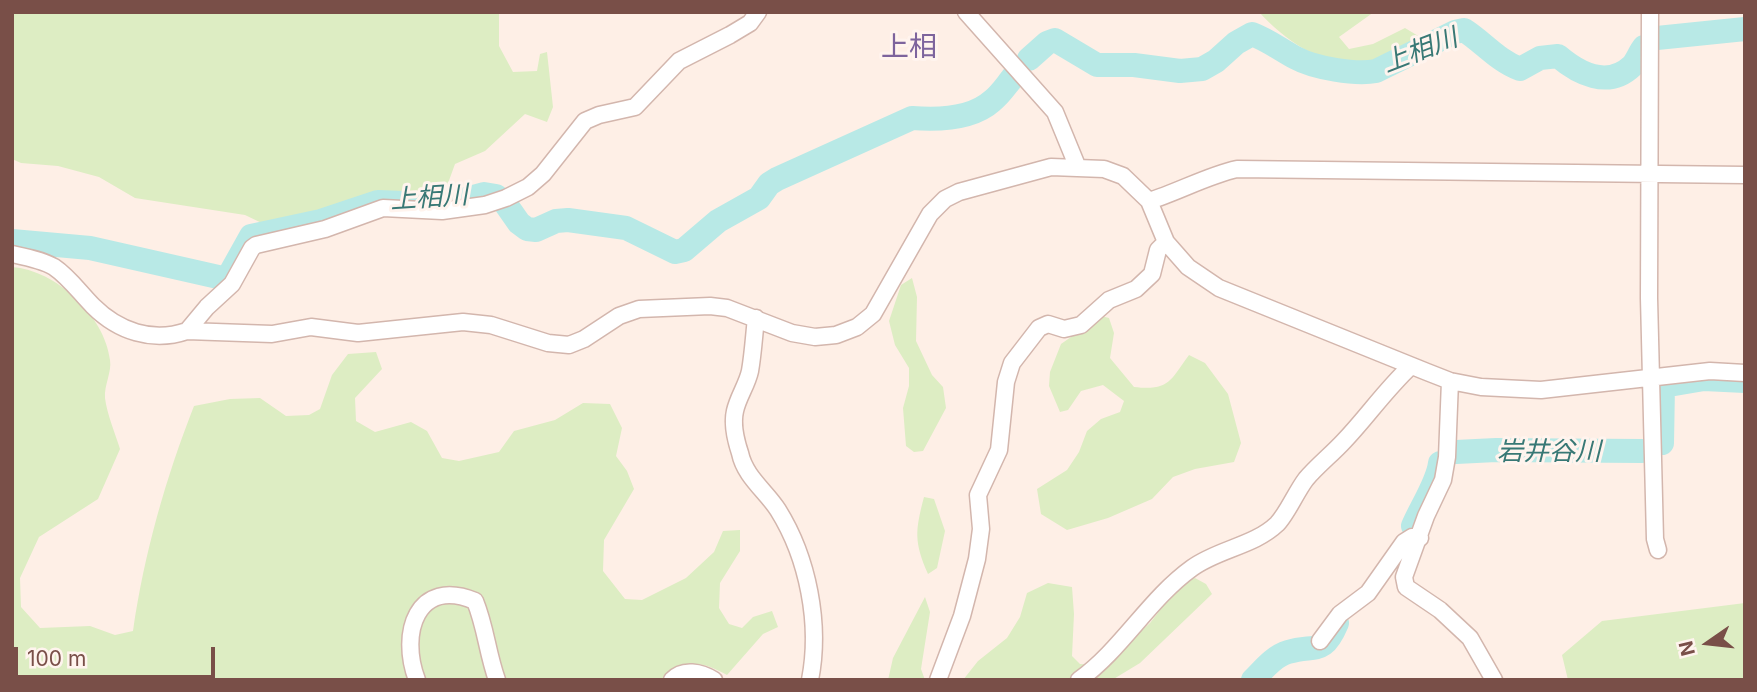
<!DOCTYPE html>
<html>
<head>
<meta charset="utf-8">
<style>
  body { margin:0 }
  #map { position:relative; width:1757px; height:692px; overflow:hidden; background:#feefe6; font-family:Inter,sans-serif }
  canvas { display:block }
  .frame { position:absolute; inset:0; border:14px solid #794f48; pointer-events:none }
  .north { position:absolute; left:1673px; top:608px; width:70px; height:70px; -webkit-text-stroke:5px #fff4ee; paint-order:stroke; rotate:256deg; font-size:19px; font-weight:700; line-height:28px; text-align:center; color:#794f48 }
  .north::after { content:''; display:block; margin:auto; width:24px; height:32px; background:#794f48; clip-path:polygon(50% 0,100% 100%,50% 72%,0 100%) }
  .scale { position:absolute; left:14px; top:647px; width:201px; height:32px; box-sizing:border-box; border:4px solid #794f48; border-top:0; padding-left:9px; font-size:21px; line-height:24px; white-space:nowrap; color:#794f48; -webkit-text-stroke:5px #fff4ee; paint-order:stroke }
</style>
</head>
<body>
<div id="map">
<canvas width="1757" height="692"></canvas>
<div class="frame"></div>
<div class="north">N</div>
<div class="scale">100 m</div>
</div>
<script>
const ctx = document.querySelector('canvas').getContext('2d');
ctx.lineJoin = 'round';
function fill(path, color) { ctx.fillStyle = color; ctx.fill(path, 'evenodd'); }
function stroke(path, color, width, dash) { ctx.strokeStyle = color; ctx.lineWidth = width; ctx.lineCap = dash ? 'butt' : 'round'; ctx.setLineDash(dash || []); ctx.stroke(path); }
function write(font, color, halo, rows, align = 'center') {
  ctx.font = font + ' Inter,"Noto Sans JP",sans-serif'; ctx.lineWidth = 6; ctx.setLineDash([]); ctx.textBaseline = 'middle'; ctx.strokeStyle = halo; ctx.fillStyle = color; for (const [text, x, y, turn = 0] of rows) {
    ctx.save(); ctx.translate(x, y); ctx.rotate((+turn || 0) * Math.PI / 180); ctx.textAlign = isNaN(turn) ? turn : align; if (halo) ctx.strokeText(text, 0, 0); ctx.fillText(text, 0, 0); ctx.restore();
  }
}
fill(new Path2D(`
  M12 12H499V46L513 72 537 71 540 54 547 52 553 107 547 122 525 114 485 151 455 164 447 186 419 192 369 196 317 215 270 227 245 215 135 198 99 177 58 166 21 163 12 159Z
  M1259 12H1374L1339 37 1349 49 1373 44 1405 28 1425 40C1409 47 1380 65 1364 66 1325 68 1284 40 1259 12Z
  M12 267C56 270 105 316 110 360 112 372 104 385 105 398 107 414 115 433 120 449L98 499 39 537 20 578 21 607 40 628 90 626 115 635 133 631C144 554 166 477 194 406L230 399 260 398 286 416 309 415 320 409 332 375 348 354 376 352 382 369 355 398 356 421 375 432 411 422 427 431 442 458 459 461 499 452 514 431 555 420 583 403 610 404 622 428 616 456 627 471 634 489 604 540 603 571 625 599 642 600 686 578 714 552 723 531 740 530V551L720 583 719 608 729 624 742 628 753 617 772 611 778 627 763 634 727 675C700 661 690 659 667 680H12Z
  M912 278 917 297 916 341 932 375 943 387 946 408 923 451 914 452 906 446 903 408 909 386V368L895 345 889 321 901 285Z
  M1101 316 1109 318 1114 333 1110 358 1134 387C1169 391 1170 381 1189 355L1205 363 1228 394 1241 443 1234 462 1195 469 1173 477 1152 499 1108 518 1067 530 1041 514 1037 489 1067 470 1079 452 1087 431 1101 419 1120 412 1124 401 1103 385 1081 391 1068 410 1060 412 1049 386 1050 372 1061 344Z
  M924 497 934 499 945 531 937 568 928 574C914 542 915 531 924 497Z
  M1195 578 1206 584 1212 594 1140 663 1112 680H963L978 661 1007 638 1020 617 1027 593 1048 583 1072 587 1074 614 1072 656 1080 664 1103 665 1150 623 1181 583Z
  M925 597 930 612 921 669 925 680H888L893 658Z
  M1745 603V680H1568L1562 655 1602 621Z`), '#ddedc3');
stroke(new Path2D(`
  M1657 38 1745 29
  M1029 59 1047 43 1055 40 1097 65H1134L1180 71 1202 69 1216 61 1236 43 1252 34C1268 40 1281 50 1296 58 1314 68 1356 75 1376 71L1455 32 1464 30C1483 42 1498 61 1520 69L1540 58 1558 56C1578 73 1608 89 1632 66 1637 61 1639 53 1644 47
  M12 241 90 248 227 279 251 236 321 221 378 202 430 204 458 201 484 194 496 196 505 203 519 223 527 229 536 230 556 221 568 220 626 228 675 252 684 250 718 221 759 198 769 184 777 179 912 118C938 120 972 119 992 101 1001 94 1007 84 1014 76
  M1662 443 1663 386 1704 379 1745 381
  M1456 452 1496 450 1642 451
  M1413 526C1421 507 1438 482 1440 463
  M1253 680C1263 670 1274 656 1288 652 1316 644 1323 656 1337 623`), '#b8e9e6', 24);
const minor = new Path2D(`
  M966 12 1055 112 1078 168
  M1650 12 1649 298 1655 539 1658 550
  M1149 201C1178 192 1209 175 1237 169L1745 175
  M12 254C26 257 42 260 54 267 69 277 80 293 93 306 118 331 152 343 187 331L272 334 311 327 358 333 463 322 491 325 548 343 569 345 584 339 619 316 639 309 710 306 727 308 792 333 815 337 836 335 857 327 873 314 930 214 945 199 959 192 1051 167 1104 169 1123 176 1149 201 1166 242 1188 267 1219 288 1427 372 1450 381 1481 387 1541 390 1710 371 1745 373
  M756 318C754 336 753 354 750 371 747 385 738 397 735 411 732 424 736 441 740 453 745 477 766 491 778 510 808 558 821 624 810 680
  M187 331 207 307 232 284 252 248 256 245 325 229 383 208 442 211 485 205 506 198 528 187 543 174 585 121 599 115 635 107 679 61 730 35 750 23 758 12
  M1450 381 1447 457 1443 480 1426 516 1404 577 1406 587 1440 610 1470 638 1494 680
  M1320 641 1340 614 1368 593 1404 542 1412 537 1420 538
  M417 680C399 633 417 577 475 601 486 628 487 652 497 680
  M672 680C683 668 701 672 714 680
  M938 680 962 616 977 559 981 529 978 495 999 450 1006 382 1012 363 1039 328 1048 324 1064 329 1081 325 1109 300 1136 289 1152 274 1158 250 1166 242
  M1079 680C1122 649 1149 599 1192 568 1218 549 1254 546 1277 524 1287 514 1296 492 1306 479 1317 466 1332 454 1344 441 1367 417 1386 389 1411 366`);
stroke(minor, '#d3b6ad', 19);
stroke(minor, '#fff', 16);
write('italic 26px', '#387875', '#fff4ee', [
  ["上相川",1420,51,-21],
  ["上相川",429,198,-4],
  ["岩井谷川",1549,452]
]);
write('28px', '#7d649d', '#fff4ee', [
  ["上相",909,48]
]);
</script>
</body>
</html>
